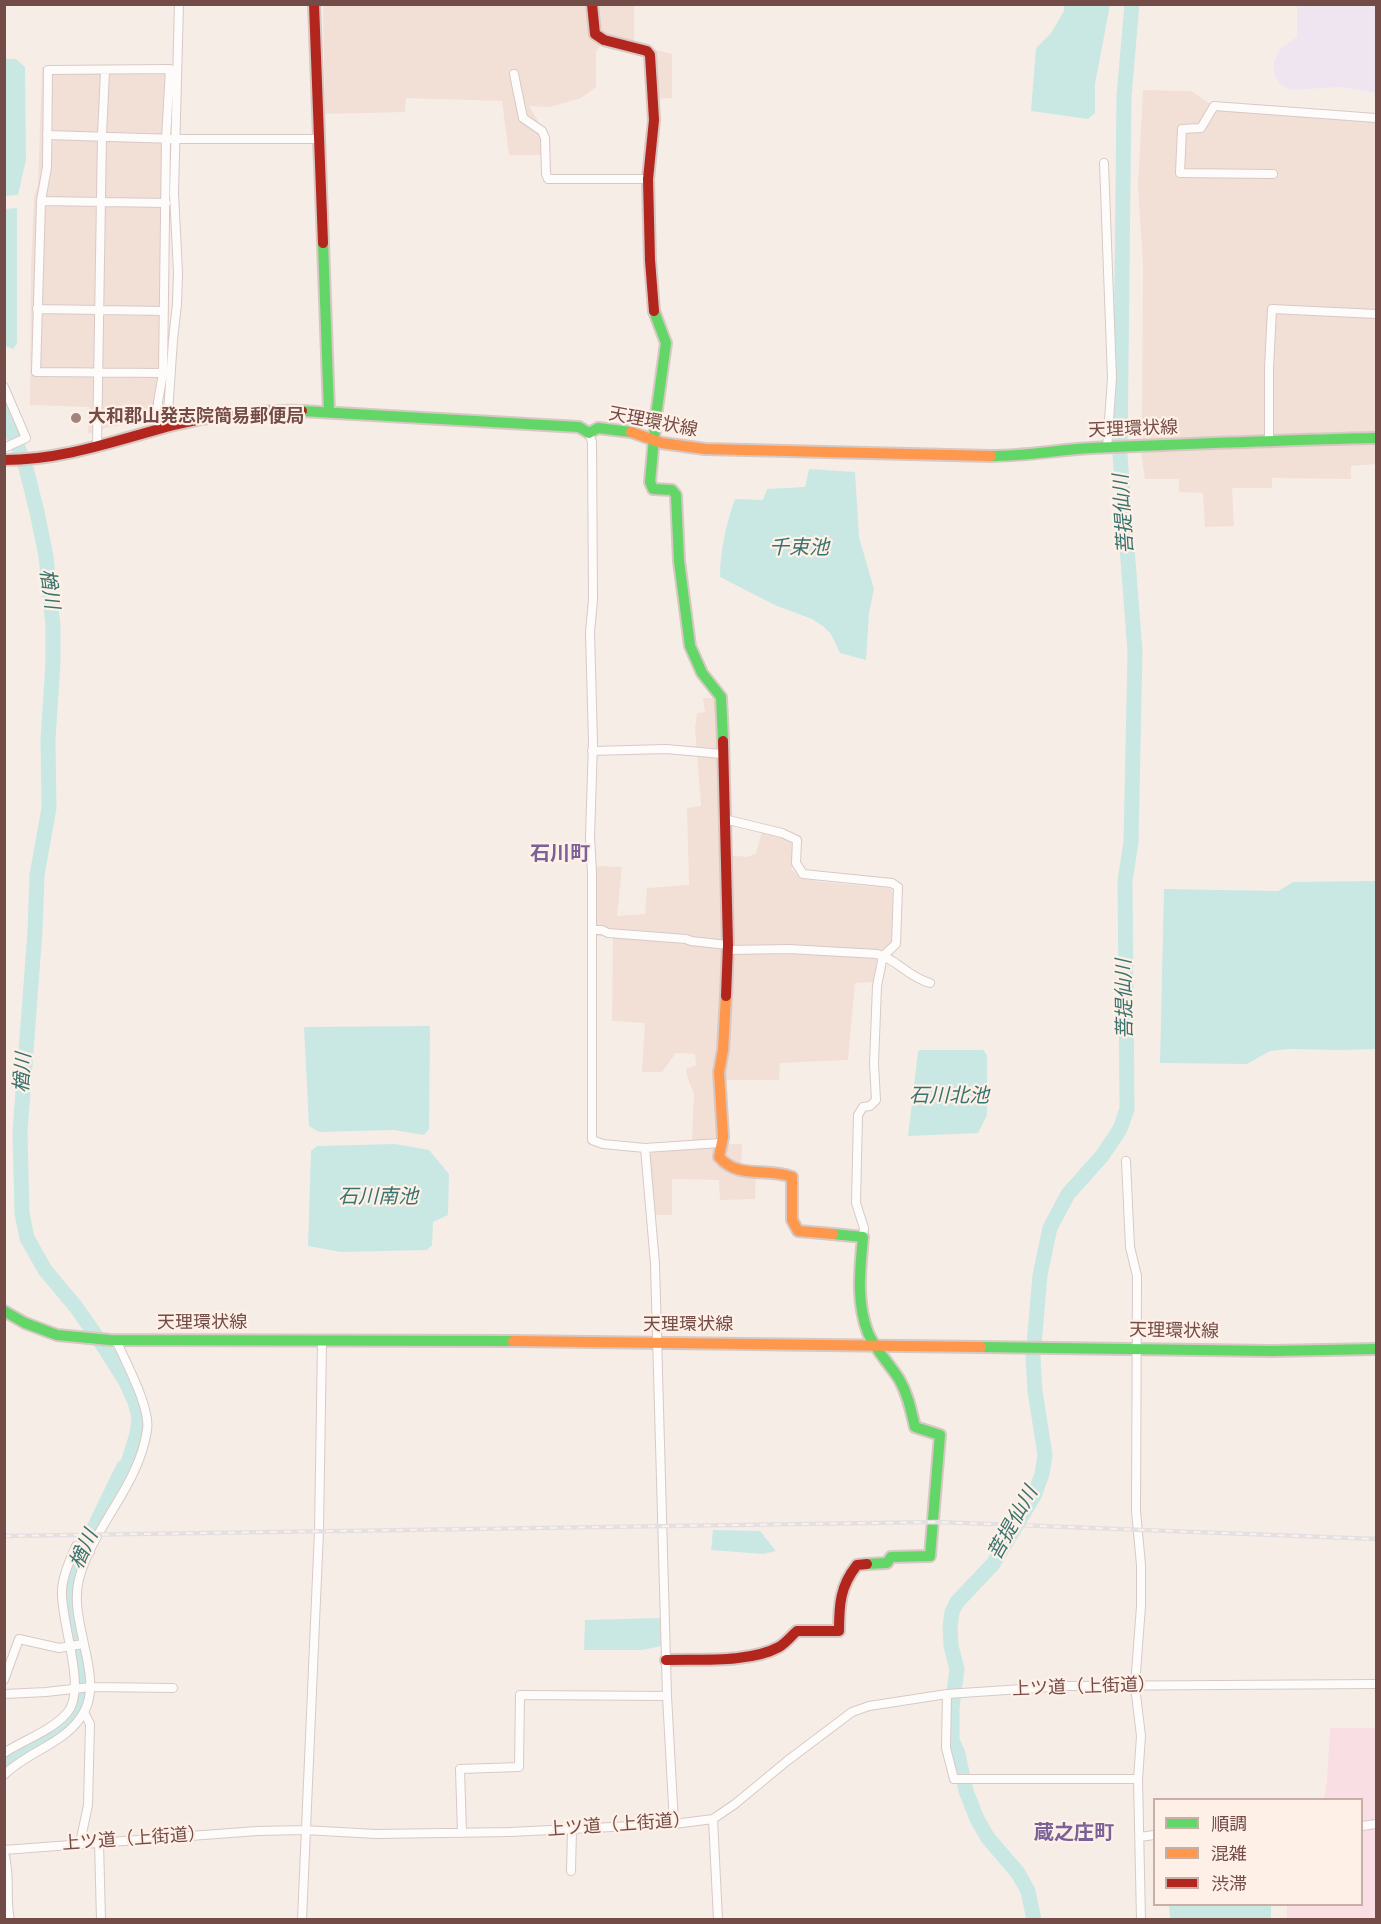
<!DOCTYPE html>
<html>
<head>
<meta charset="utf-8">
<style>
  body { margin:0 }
  #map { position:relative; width:1381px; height:1924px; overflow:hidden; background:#f7ede7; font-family:Jost,"Noto Sans JP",sans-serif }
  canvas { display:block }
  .frame { position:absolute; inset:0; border:6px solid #744c47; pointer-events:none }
  .legend { position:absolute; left:1153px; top:1798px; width:210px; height:108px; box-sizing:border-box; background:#fff0e7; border:2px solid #c7aea7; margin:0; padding:8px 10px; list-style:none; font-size:18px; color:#744c47 }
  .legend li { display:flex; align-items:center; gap:12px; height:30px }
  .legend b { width:30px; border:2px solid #c7aea7 }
</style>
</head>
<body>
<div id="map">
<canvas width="1381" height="1924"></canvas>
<div class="frame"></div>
<ul class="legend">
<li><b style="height:8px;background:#63d668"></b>順調</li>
<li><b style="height:8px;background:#ff974d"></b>混雑</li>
<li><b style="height:8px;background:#b3261e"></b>渋滞</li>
</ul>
</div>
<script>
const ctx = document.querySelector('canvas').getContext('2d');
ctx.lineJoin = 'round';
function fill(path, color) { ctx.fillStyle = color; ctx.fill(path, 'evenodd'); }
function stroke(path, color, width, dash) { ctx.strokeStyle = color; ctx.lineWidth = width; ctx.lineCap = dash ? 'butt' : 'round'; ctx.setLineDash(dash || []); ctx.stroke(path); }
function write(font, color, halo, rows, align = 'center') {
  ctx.font = font + ' Jost,"Noto Sans JP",sans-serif'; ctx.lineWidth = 4.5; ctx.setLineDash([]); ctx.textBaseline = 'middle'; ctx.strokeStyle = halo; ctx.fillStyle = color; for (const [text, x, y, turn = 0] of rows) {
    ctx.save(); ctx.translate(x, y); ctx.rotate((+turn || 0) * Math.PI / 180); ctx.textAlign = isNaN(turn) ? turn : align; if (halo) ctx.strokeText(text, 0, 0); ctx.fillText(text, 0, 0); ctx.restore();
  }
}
fill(new Path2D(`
  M323 5H634V44L672 54V98L652 99 648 60 643 52 602 43 596 52V87L581 98 550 107 529 106 538 121 539 129 546 137 542 155H509L502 101 406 98 405 112 325 114Z
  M170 66 160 418 105 428 88 434 89 407 30 405 31 269 34 196 38 185 42 67 113 68Z
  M1143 90 1191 91 1218 109 1376 120V464L1351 466V479L1272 478V488H1232L1234 526 1205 527 1203 493 1179 492V479H1145L1140 444 1142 419 1143 265 1138 187Z
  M703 698H715L719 708 717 757 719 772 724 855 748 857 756 853 762 832 794 842 792 870 800 878 821 882 890 888 893 893 891 944 888 949 878 953 873 982 855 983 848 1060 780 1063 779 1080H723L724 1144H742L741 1172H756L755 1199 720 1200 719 1180 672 1179V1215H653L650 1154 655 1151 687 1150 692 1140 694 1094 688 1079 686 1069 696 1065 695 1054 676 1053 662 1072H642L645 1023 612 1021 613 936H596V866L622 867 617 916 645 914 647 888 689 885 687 808 701 806 695 728 697 713 705 712Z`), '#f2e0d7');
fill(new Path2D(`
  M1297 5H1376V93L1341 87 1290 90 1280 84 1274 74V62L1279 50 1297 37Z`), '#efe5f1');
fill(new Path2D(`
  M1330 1728H1376V1919H1287V1905L1362 1904V1800L1324 1799 1327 1779Z`), '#f9dfe4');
fill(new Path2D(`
  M1064 5H1110L1095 84V113L1088 119 1031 111 1036 48 1051 33 1064 11Z
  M5 59H16L25 67 26 160 18 195 5 196Z
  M17 208V343L13 349 5 346 4 209Z
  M809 469 855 472 859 537 874 589 869 613 866 660 840 653 831 634 823 626 812 619 777 606 720 577C720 551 726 524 735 499L763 500 767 489 805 487Z
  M1376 881V1049L1341 1050 1289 1049 1270 1051 1247 1064 1160 1063 1164 889 1278 891 1293 882Z
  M430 1026 429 1129 424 1135 394 1130 319 1132 309 1126 304 1027Z
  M920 1050H983L987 1055V1115L978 1133 908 1136 918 1052Z
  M395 1144 429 1150 449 1174 448 1215 433 1222 432 1245 427 1250 341 1252 308 1246 311 1151 317 1146Z
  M713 1530 760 1531 776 1551 763 1554 711 1550Z
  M660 1618 661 1646 643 1650H584L585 1620Z
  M1169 1905H1271V1919H1170Z`), '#c9e8e4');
stroke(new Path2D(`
  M4 411 26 468 37 512 46 556 53 626V663L48 740 49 808 37 875 35 931 20 1132 22 1213 27 1238 45 1270 76 1307 106 1350 126 1382 135 1402 139 1418 137 1434 128 1463 123 1468 76 1565 70 1586V1606L84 1680 82 1701 71 1720 56 1732 21 1748 4 1760
  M1034 1920 1028 1891 1018 1873 988 1838 977 1819 966 1791 958 1754 952 1740V1708L957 1669 951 1646 950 1627 952 1612 957 1602 993 1564 1034 1496 1042 1474 1045 1455 1035 1391 1033 1357 1040 1275 1050 1228 1068 1194 1102 1156 1120 1129 1127 1109 1125 881 1131 842 1135 652 1120 455 1124 96 1132 4`), '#c9e8e4', 15);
const street = new Path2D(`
  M514 74 523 118 542 131 545 138 546 174 548 179H648
  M47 135 176 139H320
  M1104 163 1112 378 1107 448
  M1273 174 1180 173 1182 129 1201 128 1214 106 1376 118
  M41 201 166 203
  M37 309 164 311
  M4 387 26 438 4 448
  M167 427 173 340 177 304 178 273 174 193 179 4
  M158 430V402L163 373 166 139 170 69 48 70 47 167 41 201 36 372 163 373
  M589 433 592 442 593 600 590 632 593 743 590 837 592 873V1140L603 1144 645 1148 655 1264 667 1696 674 1824
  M1269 440V368L1272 309 1376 314
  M97 447 102 135 105 71
  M592 751 666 749 722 754
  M724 819 782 833 797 840 796 863 803 874 892 883 898 887 896 944 883 956 877 986 874 1064 876 1100 870 1106 863 1107 858 1115 856 1203 864 1228 863 1237
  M592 930H602L608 933 686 939 691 941 728 945
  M727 950 789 949 877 954C897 959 908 977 930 983
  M645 1148 720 1143
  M1126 1161 1130 1247 1137 1276 1136 1511 1141 1565V1606L1135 1686 1141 1736 1138 1779 1141 1920
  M4 1680 19 1639 59 1648 83 1644
  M4 1694 46 1692 91 1687 173 1688
  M947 1694 946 1748 954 1779H1138
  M4 1753C25 1739 50 1732 67 1713 88 1689 60 1622 62 1590 63 1575 70 1560 76 1546L90 1552
  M4 1775C29 1750 69 1743 85 1710 103 1674 68 1621 79 1579 93 1526 139 1486 147 1430 151 1408 125 1361 116 1340
  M713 1819 718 1920
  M1362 1826 1376 1824
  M462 1833 460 1769 519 1767 520 1695 667 1696
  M1140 1837 1154 1835
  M99 1842 101 1920
  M80 1843 88 1805 90 1724 84 1712
  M4 1850 257 1831 304 1830 376 1834 510 1832 674 1824 713 1819 735 1804 787 1761 852 1712 869 1706 947 1694 1067 1686 1376 1684
  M4 1853C11 1874 5 1898 10 1920
  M571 1871 572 1829
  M302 1920 319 1531 322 1341`);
const fast = new Path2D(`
  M323 243 329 412
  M654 311 666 343 656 416 650 482 653 489 672 490 676 495 679 561 690 646 702 673 721 697 723 741
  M302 411 579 427 589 433 598 428 631 432
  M991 456C1024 456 1058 450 1091 448 1186 444 1281 440 1376 438
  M833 1234 863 1237C860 1269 856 1302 868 1333 876 1351 889 1363 899 1379 908 1394 911 1411 915 1427L940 1435 930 1556 891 1557 887 1563 867 1564
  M4 1311 25 1323 57 1335 110 1340 513 1341
  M981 1347 1272 1351 1376 1349`);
const slow = new Path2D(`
  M631 432 662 443 705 449 991 456
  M726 996 723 1050 719 1072 723 1137 719 1157C739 1180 766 1167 792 1177V1220L798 1231 833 1234
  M513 1341 981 1347`);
const jam = new Path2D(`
  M314 4 323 243
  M592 4 595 34 604 40 647 51 650 55 654 120 648 179 650 260 654 311
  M4 460C64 460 117 440 174 425 216 415 259 410 302 411
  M723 741 728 945 726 996
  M666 1660C699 1659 750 1663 779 1647 786 1643 791 1636 797 1631H839C839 1605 840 1586 857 1565L867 1564`);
stroke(street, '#d8c9c5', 10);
stroke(fast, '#d7c8c3', 14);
stroke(slow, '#d7c8c3', 14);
stroke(jam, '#d7c8c3', 14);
stroke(street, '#fefcfb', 8);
stroke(fast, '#63d668', 10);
stroke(slow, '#ff974d', 10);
stroke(jam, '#b3261e', 10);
const rail = new Path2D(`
  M4 1536 938 1522 1376 1539`);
stroke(rail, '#e3e0e4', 4.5);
stroke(rail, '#fff0e7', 2, [7]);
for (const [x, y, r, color] of [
  [76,418,6,"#a2847f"]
]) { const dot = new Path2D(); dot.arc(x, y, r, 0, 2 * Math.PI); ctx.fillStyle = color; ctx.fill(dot); stroke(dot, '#fff0e7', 2); }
write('bold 18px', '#744c47', '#fff0e7', [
  ["大和郡山発志院簡易郵便局",88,418]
], 'left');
write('18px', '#744c47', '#fff0e7', [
  ["天理環状線",653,423,11],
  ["天理環状線",1133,430,-2],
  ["天理環状線",202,1324],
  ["天理環状線",688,1326],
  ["天理環状線",1174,1332,1],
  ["上ツ道（上街道）",1084,1688,-2],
  ["上ツ道（上街道）",619,1826,-4],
  ["上ツ道（上街道）",134,1840,-4]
]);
write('italic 20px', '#38746f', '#fff0e7', [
  ["菩提仙川",1125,514,-94],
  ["千束池",799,549],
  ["楢川",48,589,82],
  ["菩提仙川",1126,999,-91],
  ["楢川",24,1073,-86],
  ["石川北池",949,1097],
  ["石川南池",378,1198],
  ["菩提仙川",1014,1524,-61],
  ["楢川",85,1550,-65]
]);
write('bold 20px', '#796298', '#fff0e7', [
  ["石川町",560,855],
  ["蔵之庄町",1074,1834]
]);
</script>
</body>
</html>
